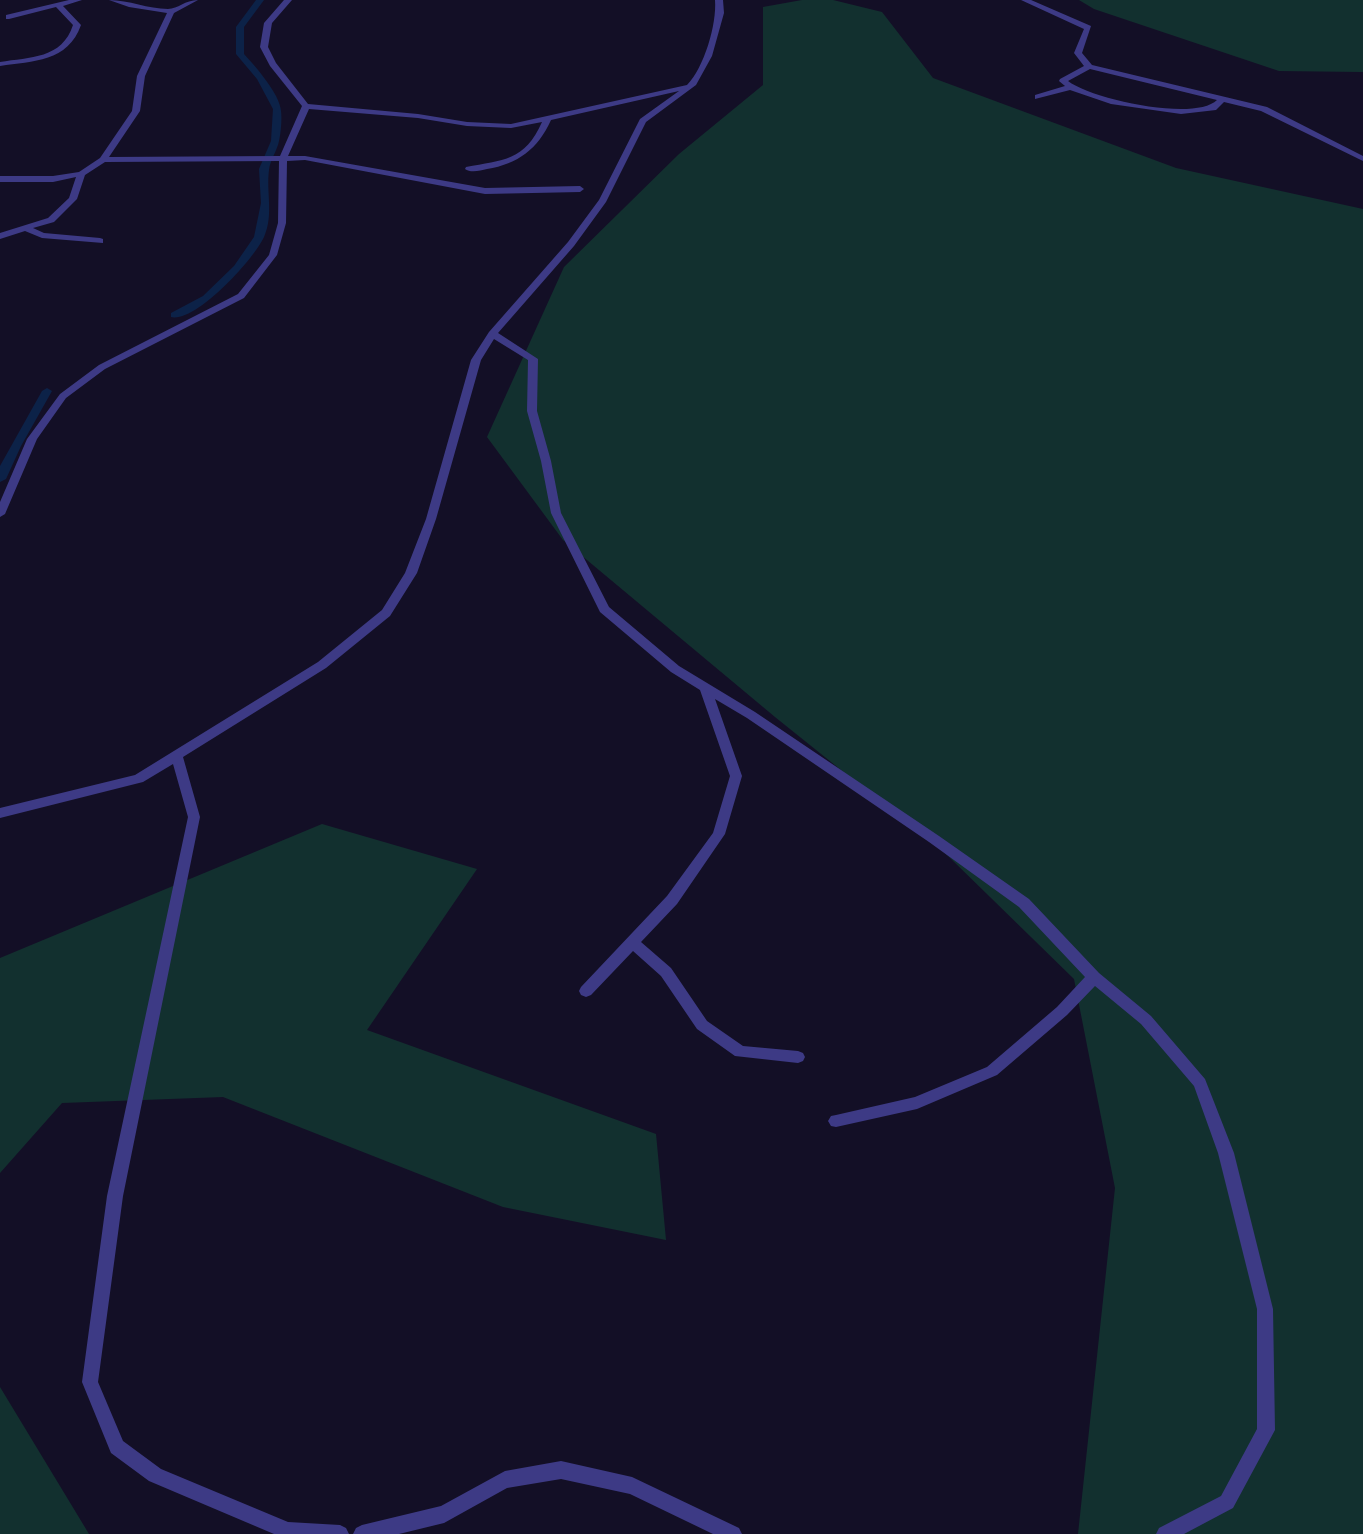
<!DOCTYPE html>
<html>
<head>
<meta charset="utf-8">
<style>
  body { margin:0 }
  canvas { display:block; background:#130f26 }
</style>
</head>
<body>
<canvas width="1363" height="1534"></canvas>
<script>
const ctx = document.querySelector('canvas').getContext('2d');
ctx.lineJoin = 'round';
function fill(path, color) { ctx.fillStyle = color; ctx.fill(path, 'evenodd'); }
fill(new Path2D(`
  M802 0H833L882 12 933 78 1176 168 1363 209V1534H1078L1115 1188 1074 979 947 855 775 717 563 540 487 437 564 267 679 154 763 85V7Z
  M1079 0H1363V72L1279 71 1094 9Z
  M322 824 477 869 367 1030 656 1134 666 1240 503 1207 223 1097 62 1103 0 1173V958Z
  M0 1387 89 1534H0Z`), '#12302f');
fill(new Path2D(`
  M256 0H264L244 27V54C255 66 280 94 281 111 282 119 281 132 279 141 277 151 270 160 269 170 266 192 274 215 264 237 254 259 196 323 171 317V313L203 296 234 266 254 237 261 203 259 169 271 141 273 109 257 79 236 54V27Z
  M47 388 52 391 21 446 6 479 0 482V466L42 391Z`), '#0c2248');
fill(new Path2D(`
  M69 0H82L63 6 81 25C68 62 33 61 0 66V62C30 57 62 59 73 25L56 7 9 19H6V15Z
  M109 0C129 0 148 9 168 9 178 9 185 0 198 0L174 13 145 76 140 111 109 157 280 156 302 106 270 66 260 47 264 23 284 0H292L272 23 268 47 276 63 308 104 418 114 467 122 511 124 687 85C704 68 717 24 715 0H723L724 13 712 56 696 85 646 122 606 202 574 246 498 333 538 359 537 411 551 461 561 513 609 607 679 666 755 712 939 836 1029 899 1099 973 1151 1016 1205 1079 1234 1153 1273 1309 1275 1430 1233 1508 1184 1534H1156L1159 1528 1221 1496 1257 1429V1309L1218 1153 1194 1086 1141 1024 1095 986 1067 1015 997 1075 917 1109 836 1127 831 1126 828 1121 831 1116 836 1115 915 1097 987 1067 1057 1007 1085 977 1019 907 929 842 747 718 715 699 742 776 725 834 677 904 641 942 671 968 707 1021 743 1046 798 1051 803 1053 805 1057 803 1061 798 1063 735 1056 697 1029 661 976 633 951 591 995 586 997 581 995 579 991 581 987 667 896 713 833 730 776 700 690 671 672 600 612 551 513 541 461 527 411 528 360 494 339 481 360 436 519 417 573 390 616 326 668 183 757 200 817 123 1196 98 1382 123 1441 161 1469 288 1522 340 1525 346 1528 349 1534H274L149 1481 111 1453 82 1382 107 1196 188 817 173 764 143 782 0 818V808L135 775 318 662 382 610 405 573 426 519 471 360 489 332 568 242 599 200 640 119 679 91 551 120C538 149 518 164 487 169 480 171 470 173 465 169L466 167C503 160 525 161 542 122L511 128 467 126 418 118 309 109 288 156H305L485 188 580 186 584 189 580 192 485 194 305 160 287 161 286 223 277 255 244 298 105 369 66 398 37 439 5 514 0 517V502L27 439 60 394 99 365 238 294 269 255 278 223 279 161 105 162 85 175 77 199 54 222 33 228 44 233 100 238 103 239V243L42 238 25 231 0 239V233L48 218 69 198 76 177 53 182H0V176H53L79 172 100 158 132 111 137 76 167 13 129 7Z
  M1021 0H1031L1091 26 1082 53 1092 65 1267 107 1363 156V161L1261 111 1224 102 1216 110 1181 114 1111 104 1070 90 1035 99V95L1065 86 1059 81 1060 79 1084 66 1074 53 1084 29ZM1090 69 1217 100C1195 122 1091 99 1068 81Z
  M561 1461 632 1477 739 1528 742 1534H713L630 1494 561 1479 507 1488 444 1523 399 1534H353L356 1528 362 1525 441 1506 505 1471Z`), '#3d3a85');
</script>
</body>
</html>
